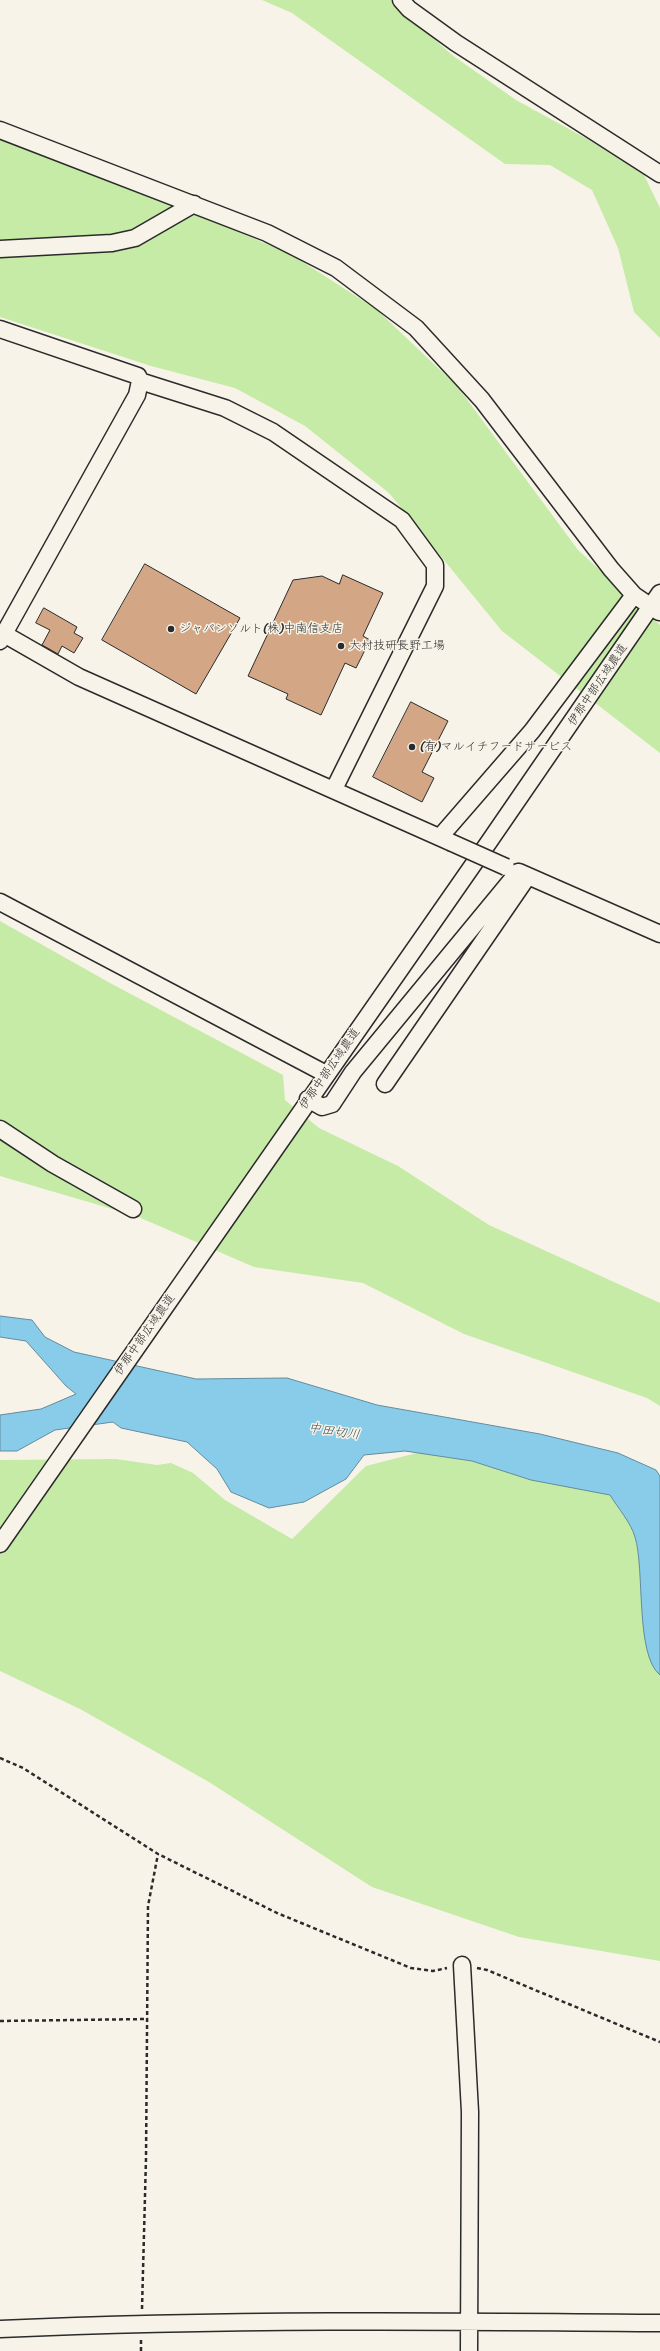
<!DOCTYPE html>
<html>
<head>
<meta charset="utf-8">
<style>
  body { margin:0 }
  canvas { display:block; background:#f7f3e8 }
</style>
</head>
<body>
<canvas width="660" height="2351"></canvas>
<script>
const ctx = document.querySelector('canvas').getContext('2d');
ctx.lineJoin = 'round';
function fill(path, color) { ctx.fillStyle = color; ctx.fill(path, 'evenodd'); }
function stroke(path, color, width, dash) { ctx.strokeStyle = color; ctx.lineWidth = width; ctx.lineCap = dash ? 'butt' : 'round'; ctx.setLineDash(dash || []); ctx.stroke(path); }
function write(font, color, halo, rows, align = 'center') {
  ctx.font = font + ' Sriracha,"Klee One",sans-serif'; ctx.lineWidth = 3; ctx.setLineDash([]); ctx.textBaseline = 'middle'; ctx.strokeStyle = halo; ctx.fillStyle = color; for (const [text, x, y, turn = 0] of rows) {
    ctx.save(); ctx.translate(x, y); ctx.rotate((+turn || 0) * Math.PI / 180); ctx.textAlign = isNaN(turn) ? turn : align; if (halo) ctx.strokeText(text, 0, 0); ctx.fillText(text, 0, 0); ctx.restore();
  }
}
fill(new Path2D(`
  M262 0H391L452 55 516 100 589 140 644 175 660 208V338L634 312 618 248 592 190 550 165 505 164 292 13Z
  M0 140 158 197 292 255 376 309 457 386 578 550 660 625V753L502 631 389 493 305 426 235 388 151 366 0 317Z
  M0 921 110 983 283 1075 285 1100 319 1128 398 1166 489 1225 660 1303V1406L647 1398 464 1334 363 1283 254 1267 136 1216 0 1176Z
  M448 1445 619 1486 656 1537 660 1619V1961L519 1937 372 1887 209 1782 80 1709 0 1671V1460L116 1459 157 1465 171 1463 193 1473 225 1500 292 1539 366 1466Z`), '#c6eba6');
const water = new Path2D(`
  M0 1316 32 1320 45 1337 74 1352 196 1379 287 1378 377 1405 540 1434 618 1453 656 1470 660 1476V1675C635 1655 645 1569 635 1537 631 1523 618 1508 610 1495L531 1480 472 1461 405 1451 364 1455 346 1479 304 1502 269 1508 231 1492 217 1469 187 1442 121 1428 113 1422 55 1430 17 1451H0V1415L41 1409 76 1394 66 1386 26 1341 0 1337Z`);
fill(water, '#89ccea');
stroke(water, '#638c9e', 1);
const building = new Path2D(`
  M145 564 240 618 196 694 102 640Z
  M343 575 383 593 363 636 370 640 356 668 345 663 321 715 286 699 288 694 248 676 293 580 322 576 339 584Z
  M44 608 77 627 74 633 83 638 74 653 62 646 58 654 42 645 50 630 36 623Z
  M411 702 448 721 422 772 434 778 422 802 373 777Z`);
fill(building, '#d3a785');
stroke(building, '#2b2b2b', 1);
const minor = new Path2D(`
  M401 0 409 9 456 43 660 174
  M0 130 267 233 336 268 416 328 482 400 611 569 634 595 659 612
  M0 249 112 243 135 238 194 204
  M0 329 138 376 140 381 137 395 0 641
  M140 381 225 408 273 432 402 520 435 565V586L334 789
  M4 634 79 677 450 842
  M440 837 532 731 634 595
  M519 872 660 934
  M0 902 326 1074
  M385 1084 528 876
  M308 1099 322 1107 332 1104 353 1072 518 872
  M0 1129 53 1164 133 1209
  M0 1544 482 852 660 593
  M462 1965 470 2112 469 2351
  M0 2329C220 2319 440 2321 660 2323`);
stroke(minor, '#2b2b2b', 19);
stroke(new Path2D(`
  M0 1758 23 1768 158 1854 277 1913 411 1968 433 1971 447 1968
  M477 1968 487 1970 660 2042
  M0 2021 148 2019
  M142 2309 146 2158 148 1906 158 1854
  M141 2351V2340`), '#2b2b2b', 2.5, [4, 3]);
stroke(minor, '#f7f3e8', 16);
const minorBridge = new Path2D(`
  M450 842 506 867`);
stroke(minorBridge, '#2b2b2b', 19, []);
stroke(minorBridge, '#f7f3e8', 16);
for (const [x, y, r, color] of [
  [171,629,4,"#2b2b2b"],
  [341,646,4,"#2b2b2b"],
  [412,747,4,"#2b2b2b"]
]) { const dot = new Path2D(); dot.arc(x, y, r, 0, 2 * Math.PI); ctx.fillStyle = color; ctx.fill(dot); stroke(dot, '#f7f3e8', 1.5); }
write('12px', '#2b2b2b', '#f7f3e8', [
  ["ジャパンソルト(株)中南信支店",179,629],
  ["大村技研長野工場",349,646],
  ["(有)マルイチフードサービス",420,747]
], 'left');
write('12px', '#2b2b2b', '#f7f3e8', [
  ["伊那中部広域農道",598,685,-56],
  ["伊那中部広域農道",330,1069,-55],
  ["伊那中部広域農道",145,1335,-55]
]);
write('italic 13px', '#42535b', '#f7f3e8', [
  ["中田切川",334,1432,8]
]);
</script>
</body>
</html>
